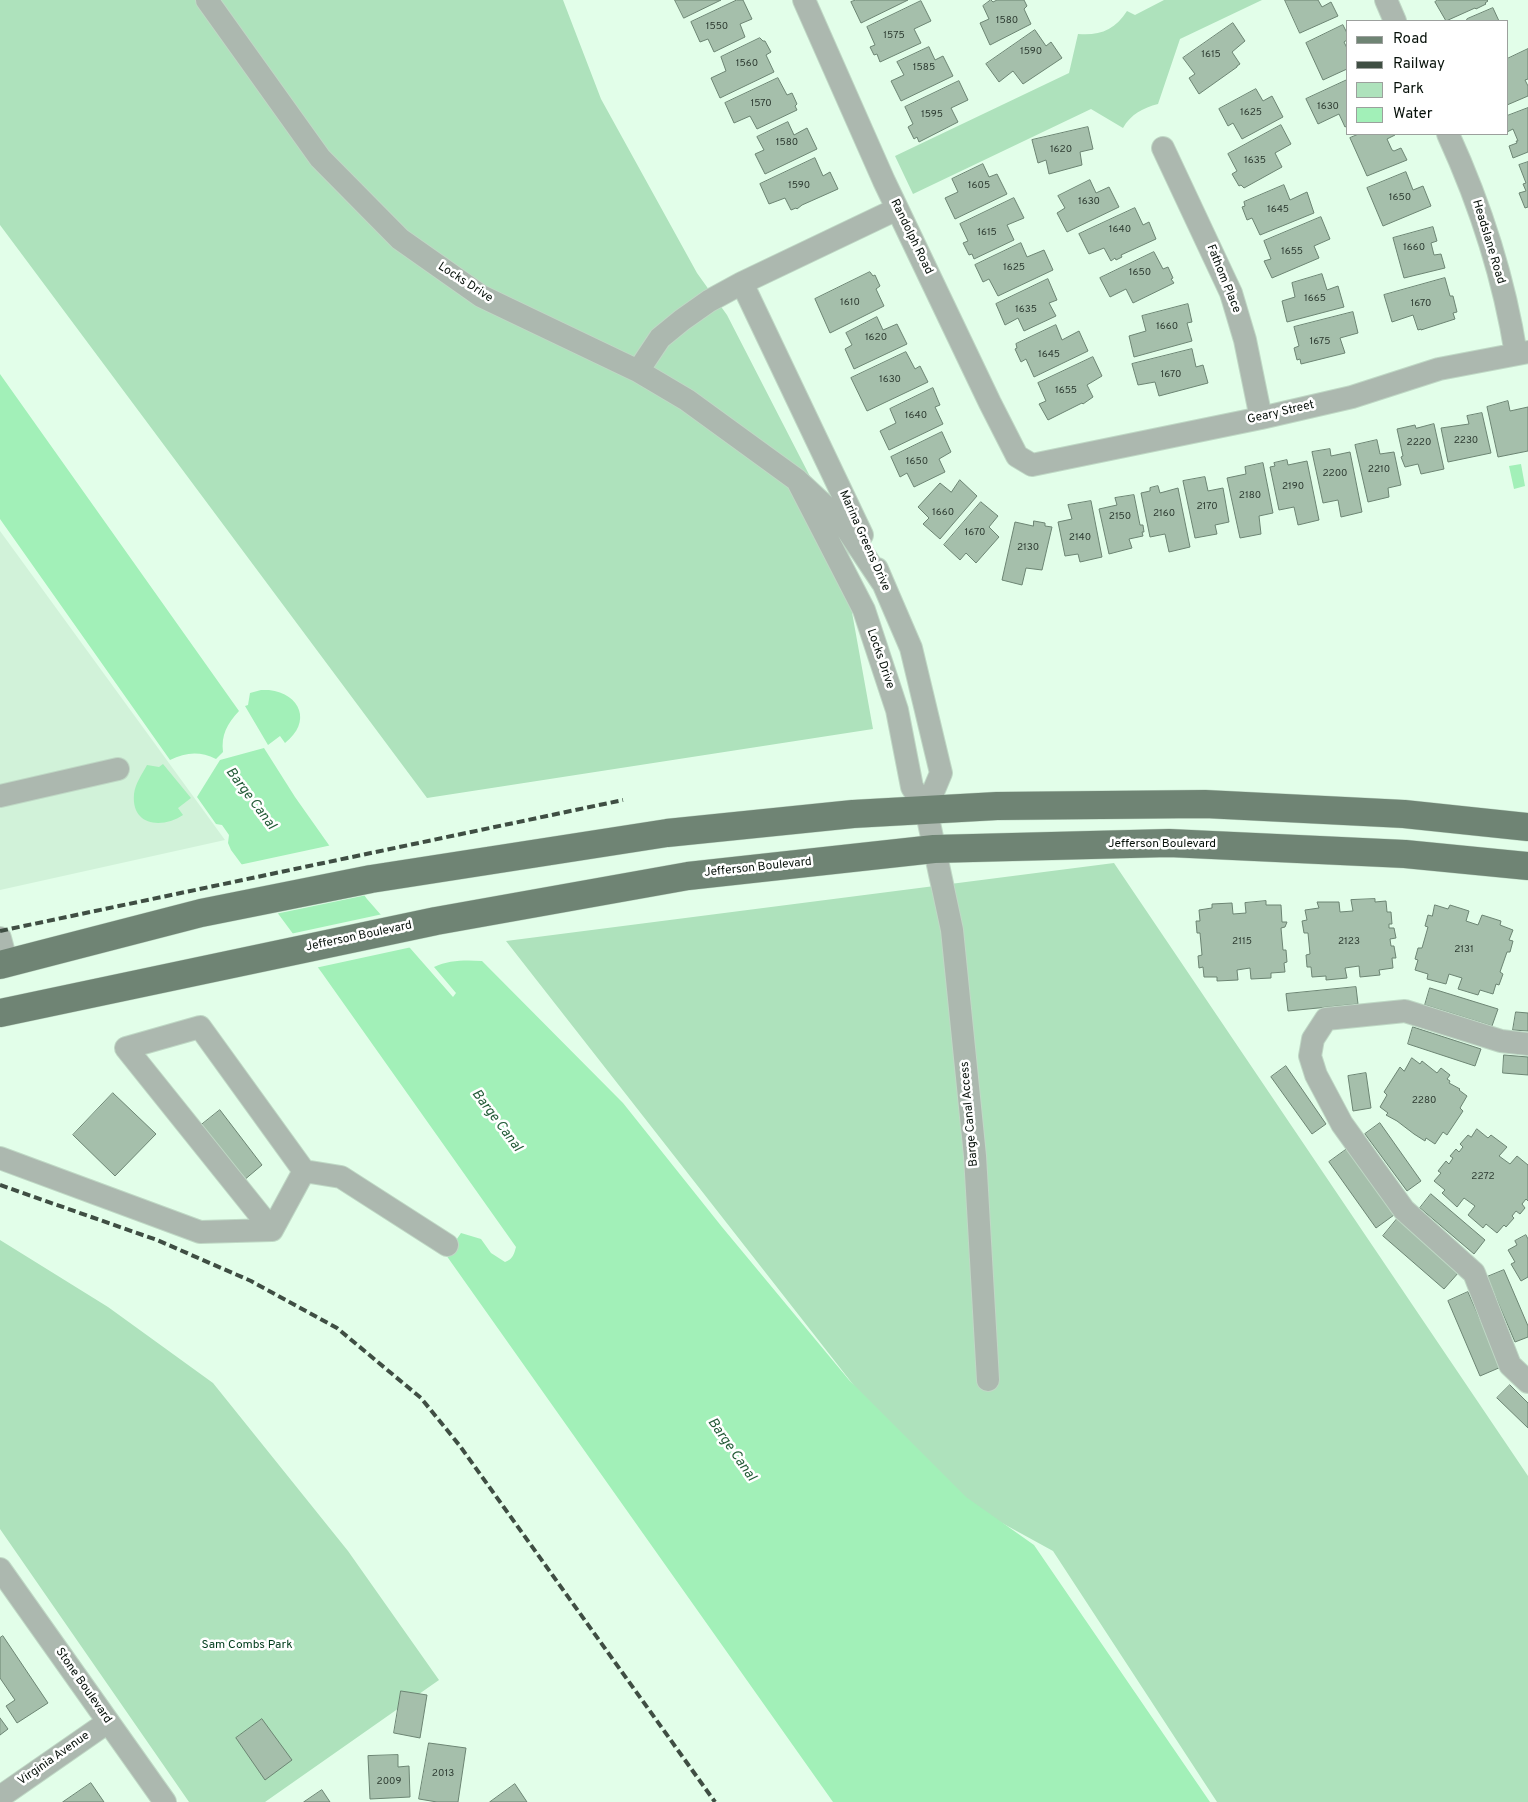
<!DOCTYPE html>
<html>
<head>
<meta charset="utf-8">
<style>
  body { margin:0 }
  #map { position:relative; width:1528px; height:1802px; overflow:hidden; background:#e2fee9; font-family:Overpass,sans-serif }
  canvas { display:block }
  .legend { position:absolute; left:1346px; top:20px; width:162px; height:115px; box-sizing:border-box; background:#fff; border:1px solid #9ca09d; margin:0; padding:6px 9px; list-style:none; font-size:15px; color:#07110a }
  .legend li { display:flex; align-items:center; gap:10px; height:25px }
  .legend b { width:25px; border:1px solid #9ca09d }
</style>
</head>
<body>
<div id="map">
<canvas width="1528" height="1802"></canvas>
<ul class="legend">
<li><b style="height:6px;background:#6f8474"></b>Road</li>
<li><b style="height:6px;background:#3f4e43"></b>Railway</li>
<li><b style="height:14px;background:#aee2bc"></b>Park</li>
<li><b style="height:14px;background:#a2f0b8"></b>Water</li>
</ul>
</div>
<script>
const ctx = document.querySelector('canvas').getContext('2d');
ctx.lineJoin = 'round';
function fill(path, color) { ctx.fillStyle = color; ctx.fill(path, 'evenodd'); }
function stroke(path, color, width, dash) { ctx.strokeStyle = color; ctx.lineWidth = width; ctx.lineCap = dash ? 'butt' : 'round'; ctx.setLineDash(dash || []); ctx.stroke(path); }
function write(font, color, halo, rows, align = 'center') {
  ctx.font = font + ' Overpass,sans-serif'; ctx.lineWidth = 5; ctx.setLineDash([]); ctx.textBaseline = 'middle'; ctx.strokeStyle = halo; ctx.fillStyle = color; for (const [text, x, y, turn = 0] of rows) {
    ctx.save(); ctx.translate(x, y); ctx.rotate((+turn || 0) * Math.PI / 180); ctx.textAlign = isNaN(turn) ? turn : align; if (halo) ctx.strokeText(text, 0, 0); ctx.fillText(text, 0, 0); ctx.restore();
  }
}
fill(new Path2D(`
  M0 531 225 840 0 890Z`), '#d1f2d9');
fill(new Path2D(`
  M0 0H563L601 99 697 273 727 315 837 529 873 729 427 798 0 225Z
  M1164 0H1262L1180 39 1158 104C1143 108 1131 114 1123 128L1091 109 913 194 895 156 1069 73 1078 34C1099 36 1115 30 1127 11L1135 15Z
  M1114 863 1528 1476V1802H1217L1053 1551 931 1484 506 941Z
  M0 1240 108 1307 213 1383 348 1551 439 1680 265 1802H189L0 1529Z`), '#aee2bc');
fill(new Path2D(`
  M0 374 239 711C227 724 221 735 223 752L216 759C200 751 186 752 170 760L0 519Z
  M1521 464 1525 486 1514 489 1509 466Z
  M269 690C301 694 312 722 285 743L280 736 268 745 245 706 248 705 250 693 261 690Z
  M264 748 295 797 367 899 453 997 456 993 434 967C449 960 465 960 482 961L623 1103 722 1227 849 1380 966 1497 1034 1545 1210 1802H833L446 1255 461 1233 481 1239 491 1253 505 1262C513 1259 514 1254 516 1247L322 973 231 850 228 843 229 835 222 825 216 824 197 797 220 760Z
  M163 764 191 798 178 808 183 815C162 829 131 826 134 794 135 784 142 774 147 765L159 767Z`), '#a2f0b8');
fill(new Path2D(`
  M332 845 367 895 275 914 239 865Z
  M383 914 412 947 315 968 290 934Z`), '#e2fee9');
const building = new Path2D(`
  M675 0H721L684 18Z
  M737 0H743L752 19 740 24 745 37 714 52 708 39 700 42 691 22Z
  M856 0H908L861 23 851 2Z
  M991 0 993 2 997 0H1024L1027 6 1024 9 1031 24 990 45 980 23 989 19 983 6Z
  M1285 0H1318L1322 7 1331 2 1338 16 1300 33Z
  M1438 0H1487L1488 1 1485 3 1486 4 1476 9 1475 8 1446 21 1435 2Z
  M921 1 931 21 914 29 921 43 880 62 877 54 874 55 870 47 875 45 867 27Z
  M1493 8 1499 21H1466L1467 19Z
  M1233 23 1245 41 1232 52 1240 64 1237 66V67L1199 94 1189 78 1195 74 1183 58Z
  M1343 25 1347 33V40L1344 42 1347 48V69L1323 80 1306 43Z
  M1035 30 1046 46 1051 42 1062 58 1023 84 1013 71 999 82 986 64Z
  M760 38 763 41H765L771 52 766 55 774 72 720 98 711 78 726 71 721 57Z
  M929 47 935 60 943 56 953 76 901 101 891 81 904 75 897 62Z
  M1528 49V79L1525 80 1528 86V96L1507 105V59Z
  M778 78 787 95 792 93 797 104 795 106 797 110 757 129 750 116 734 123 725 103Z
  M1347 80V126L1345 127 1339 114 1318 124 1306 99Z
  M959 81 968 100 951 108 958 122 919 142 917 137 914 139 908 127 913 124 905 107Z
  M1256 89 1263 101 1272 96 1283 117 1242 139 1233 123 1228 126 1219 109Z
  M1528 108V152L1513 158 1509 146 1517 143 1516 141H1518L1513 129 1507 132V116Z
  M788 122 794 135 807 128 817 149 765 174 755 154 764 150 757 137Z
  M1281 125 1291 144 1275 153 1282 167 1244 188 1241 185 1239 186 1232 174 1237 171 1228 154Z
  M1088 127 1093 149 1080 152 1082 165 1049 174 1046 160 1038 163 1032 140Z
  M1359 134H1394L1395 135 1387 139 1392 150 1394 151 1401 148 1407 160 1367 176 1350 138Z
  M815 158 823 176 830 172 838 189 802 205 797 209 796 208 791 210 785 198 769 204 760 184Z
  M1528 162V207L1525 208 1519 193 1526 191 1523 184 1526 183 1519 165Z
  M983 164 989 177 997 174 1007 194 955 219 945 198 958 192 952 179Z
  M1406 172 1413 190 1423 186 1431 206 1383 226 1367 188Z
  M1090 180 1096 193 1109 187 1119 207 1067 232 1057 213 1065 208 1058 196Z
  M1284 185 1290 200 1307 192 1314 213 1260 235 1252 218 1247 220 1242 207 1245 206 1244 202Z
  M1014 198 1024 218 1007 225 1014 240 974 259 972 254 969 255 963 243 968 241 960 224Z
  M1135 208 1143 225 1149 222 1156 239 1121 255 1122 257 1116 260 1115 258 1111 261 1104 248 1089 254 1079 234Z
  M1321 217 1330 239 1314 246 1319 258 1272 278 1264 261 1271 259 1264 241Z
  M1433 227 1437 241 1431 243 1434 255 1441 254 1445 268 1404 278 1393 238Z
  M1021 243 1027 257 1044 250 1053 270 998 296 989 279 983 282 975 265Z
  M1154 252 1163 269 1168 267 1173 278 1171 279 1174 283 1133 303 1126 289 1110 297 1100 278Z
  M870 272 873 276 875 275 880 286 876 289 884 306 830 333 815 299Z
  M1322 274 1327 290 1338 286 1344 307 1287 322 1282 301 1295 297 1292 283Z
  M1445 278 1450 296H1453L1457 312 1453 313 1455 319 1421 330V329L1418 330 1413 315 1392 322 1384 295Z
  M1048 279 1057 300 1049 303 1056 316 1024 331 1018 318 1005 325 996 304Z
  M1188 304 1192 322 1187 323 1192 341 1134 357 1129 336 1146 331 1142 316Z
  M1353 312 1358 333 1340 338 1345 353 1301 364 1300 359 1297 360 1294 348 1299 346 1294 327Z
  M877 317 883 330 897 324 907 344 854 369 845 349 852 345 846 333Z
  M1056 325 1062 340 1079 331 1088 351 1034 377 1026 359 1021 362 1015 349 1017 348 1016 344Z
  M1192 349 1196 367 1203 365 1208 383 1159 396 1155 382 1138 385 1132 364Z
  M906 352 915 369 920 366 928 382 867 411 851 378Z
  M1093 357 1102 376 1087 385 1093 397 1083 404 1082 403 1048 420 1039 404 1046 401 1038 383Z
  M933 388 940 405 935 407 943 424 889 450 880 431 896 423 890 409Z
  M1508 401 1510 411 1528 407V451L1498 457 1487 407Z
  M1482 413 1491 453 1448 462 1441 428 1469 424 1467 416Z
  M1434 424 1444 469 1421 474 1418 464 1405 467 1401 457 1403 456 1397 429 1415 425 1416 428Z
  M942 432 951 452 939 459 945 472 914 487 907 473 900 477 891 457Z
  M1377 440 1380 454 1394 452 1401 485 1388 488 1389 497 1368 502 1355 445Z
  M1330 449 1331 456 1350 452 1362 512 1341 517 1338 500 1323 503 1312 452Z
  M1287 460 1288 465 1307 461 1319 520 1298 525 1294 507 1279 510 1270 467 1275 466 1274 463Z
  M1263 463 1273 513 1259 516 1261 534 1240 538 1227 478 1246 474 1245 467Z
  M1205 477 1208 491 1223 488 1229 522 1215 525 1217 534 1195 538 1183 481Z
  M960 480 977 496 940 539 923 524 929 518 918 507 940 483 951 492Z
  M1158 486 1160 493 1178 488 1190 547 1169 552 1165 534 1150 537 1141 493 1150 491V488Z
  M1134 495 1140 525H1143L1144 532H1142L1143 536 1129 539 1132 548 1109 554 1099 509 1117 505 1115 498Z
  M1091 501 1102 557 1080 562 1078 554 1065 556 1058 522 1072 519 1068 505Z
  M981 502 998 516 989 527 999 537 976 563 966 553 960 560 944 545Z
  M1034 521 1045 523V526L1052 527 1042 570 1026 568 1022 585 1002 580 1015 522 1033 526Z
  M1375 899V902L1386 901 1387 912H1391L1392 924H1389V928H1394L1396 938 1390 939 1391 946H1394L1396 958H1392L1393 968 1379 970 1380 975 1360 977 1359 966 1345 968 1347 978 1326 980V976L1312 977 1311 967H1307L1306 955 1310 954 1308 933H1304L1302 921 1307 920 1305 910 1319 908 1317 902H1339L1340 912 1353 911 1351 900Z
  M1266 901V905H1281L1282 922H1287L1285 927 1281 928 1283 950H1286L1287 962 1284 963 1285 972 1271 973V978L1251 979 1250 968 1237 970 1238 980 1217 981V977H1204L1203 967 1199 968 1198 956 1202 955 1200 933H1197L1196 921H1200L1199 910 1212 908V904L1232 903 1233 914 1246 913 1245 903Z
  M1435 905 1448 909 1450 905 1469 911 1466 921 1478 925 1482 915 1501 921 1500 925 1513 930 1509 940 1513 941 1510 952H1507L1500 972 1503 974 1499 985 1496 984 1493 994 1480 990 1478 995 1458 989 1462 978 1449 974 1446 984 1427 979 1428 974 1415 970 1418 960 1415 959 1418 948H1422L1428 927 1425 926 1428 915 1432 916Z
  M1356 987 1358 1004 1288 1011 1286 994Z
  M1430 988 1498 1009 1492 1026 1425 1005Z
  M1516 1012 1528 1013V1031L1513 1030Z
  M1413 1027 1481 1049 1475 1066 1408 1044Z
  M1504 1055 1528 1057V1075L1503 1073Z
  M1412 1058 1420 1064 1422 1061 1437 1073 1441 1068 1450 1075 1447 1079 1450 1081 1449 1083 1460 1089 1459 1090 1467 1096 1460 1108 1463 1111 1447 1135 1443 1132 1435 1144 1426 1138 1425 1141 1414 1134 1397 1121 1386 1115 1388 1113 1380 1107 1387 1095 1384 1092 1400 1067 1404 1071Z
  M1286 1066 1326 1124 1312 1134 1271 1077Z
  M1366 1073 1371 1108 1353 1111 1348 1076Z
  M113 1093 156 1134 115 1176 73 1135Z
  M220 1110 262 1165 243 1181 200 1126Z
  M1380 1123 1421 1181 1407 1191 1365 1134Z
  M1477 1129 1488 1138 1491 1135 1507 1147 1499 1156 1510 1164 1517 1156 1528 1165V1201L1526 1199 1522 1204 1525 1208 1520 1214 1516 1211 1512 1216 1514 1218 1506 1227 1504 1225 1497 1233 1486 1224 1483 1228 1468 1215 1475 1206 1464 1198 1457 1207 1442 1193 1445 1190 1434 1181 1441 1173 1438 1171 1446 1161 1449 1164 1453 1158 1450 1156 1456 1149 1459 1152 1463 1147 1460 1144 1468 1135 1471 1137Z
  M1347 1149 1394 1215 1376 1228 1329 1162Z
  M1431 1194 1485 1240 1474 1254 1420 1208Z
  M1397 1219 1459 1272 1444 1289 1383 1236Z
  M1526 1235 1528 1239V1277L1521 1281 1511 1264 1515 1262 1508 1250 1517 1245 1515 1241Z
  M1504 1270 1528 1326V1337L1515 1342 1487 1277Z
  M1468 1292 1501 1367 1480 1376 1448 1301Z
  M1510 1385 1528 1403V1428L1497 1398Z
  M3 1636 48 1703 17 1723 6 1706 15 1700 0 1678V1638Z
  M401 1691 427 1695 420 1738 394 1733Z
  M0 1718 8 1729 0 1735Z
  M262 1719 292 1760 265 1780 236 1738Z
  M429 1743 466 1748 458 1802H437L419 1799Z
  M398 1755V1767L409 1766 410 1797 370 1799 368 1756Z
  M91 1783 104 1802H63Z
  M515 1784 527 1802H490Z
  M322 1790 330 1802H304Z`);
fill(building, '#a5bfab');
stroke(building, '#6c8573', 1);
const minor = new Path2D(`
  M207 0 320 158 400 239 481 296 638 371 687 400 797 480 842 522 882 582
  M804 0 884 181 990 403 1017 456 1032 465 1261 418 1352 397 1439 369 1528 352
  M1386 0 1395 21
  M1448 134C1480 204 1504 278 1516 354
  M1163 148 1231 293 1245 340 1261 418
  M742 283 862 535
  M638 371 660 338 682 320 709 301 742 283 897 209
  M797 480 864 610 897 710 912 787 926 809 952 930 975 1156 988 1380
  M877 569 911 648 941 773 926 809
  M0 796 118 769
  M0 938 7 964
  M200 1027 304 1171 272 1230 126 1048Z
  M1528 1044 1501 1041 1405 1011 1326 1019 1313 1039 1310 1056 1316 1075 1342 1124 1404 1210 1474 1273 1510 1365 1528 1382
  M0 1158 200 1232 272 1230
  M304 1171 341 1177 447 1245
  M0 1569 165 1802
  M0 1797 108 1722`);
const major = new Path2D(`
  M0 965 201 913 371 879 667 833 853 814 997 806 1205 804 1404 814 1528 827
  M0 1013 436 921 688 876 934 849 1169 843 1405 854 1528 866`);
stroke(minor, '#bfd8c5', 24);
stroke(major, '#bfd8c5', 29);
stroke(minor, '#acb8af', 22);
stroke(major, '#6f8474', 28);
stroke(new Path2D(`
  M0 931 623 800
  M0 1185 157 1240 251 1281 337 1328 421 1398 460 1446 715 1802`), '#3f4e43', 4, [8, 4]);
write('10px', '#2e3c32', null, [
  ["1580",1007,21],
  ["1550",717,27],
  ["1575",894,36],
  ["1590",1031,52],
  ["1615",1211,55],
  ["1560",747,64],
  ["1585",924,68],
  ["1570",761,104],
  ["1630",1328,107],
  ["1625",1251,113],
  ["1595",932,115],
  ["1580",787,143],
  ["1620",1061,150],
  ["1635",1255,161],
  ["1590",799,186],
  ["1605",979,186],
  ["1650",1400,198],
  ["1630",1089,202],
  ["1645",1278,210],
  ["1640",1120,230],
  ["1615",987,233],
  ["1660",1414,248],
  ["1655",1292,252],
  ["1625",1014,268],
  ["1650",1140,273],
  ["1665",1315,299],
  ["1610",850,303],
  ["1670",1421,304],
  ["1635",1026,310],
  ["1660",1167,327],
  ["1620",876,338],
  ["1675",1320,342],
  ["1645",1049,355],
  ["1670",1171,375],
  ["1630",890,380],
  ["1655",1066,391],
  ["1640",916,416],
  ["2230",1466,441],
  ["2220",1419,443],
  ["1650",917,462],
  ["2210",1379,470],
  ["2200",1335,474],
  ["2190",1293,487],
  ["2180",1250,496],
  ["2170",1207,507],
  ["1660",943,513],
  ["2160",1164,514],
  ["2150",1120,517],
  ["1670",975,533],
  ["2140",1080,538],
  ["2130",1028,548],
  ["2115",1242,942],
  ["2123",1349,942],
  ["2131",1464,950],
  ["2280",1424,1101],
  ["2272",1483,1177],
  ["2013",443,1774],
  ["2009",389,1782]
]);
write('12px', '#07110a', '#fff', [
  ["Randolph Road",911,237,64],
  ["Headslane Road",1488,242,73],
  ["Fathom Place",1223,279,68],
  ["Locks Drive",465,283,33],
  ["Geary Street",1281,413,-13],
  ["Marina Greens Drive",864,541,66],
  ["Locks Drive",880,659,71],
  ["Jefferson Boulevard",1162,845],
  ["Jefferson Boulevard",758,868,-6],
  ["Jefferson Boulevard",359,937,-12],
  ["Barge Canal Access",970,1114,-95],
  ["Stone Boulevard",83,1686,55],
  ["Virginia Avenue",54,1759,-35]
]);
write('12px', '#003c1b', '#fff', [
  ["Sam Combs Park",247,1646]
]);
write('italic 14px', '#225a36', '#fff', [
  ["Barge Canal",250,799,53],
  ["Barge Canal",496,1121,53],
  ["Barge Canal",731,1450,55]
]);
</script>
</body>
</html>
